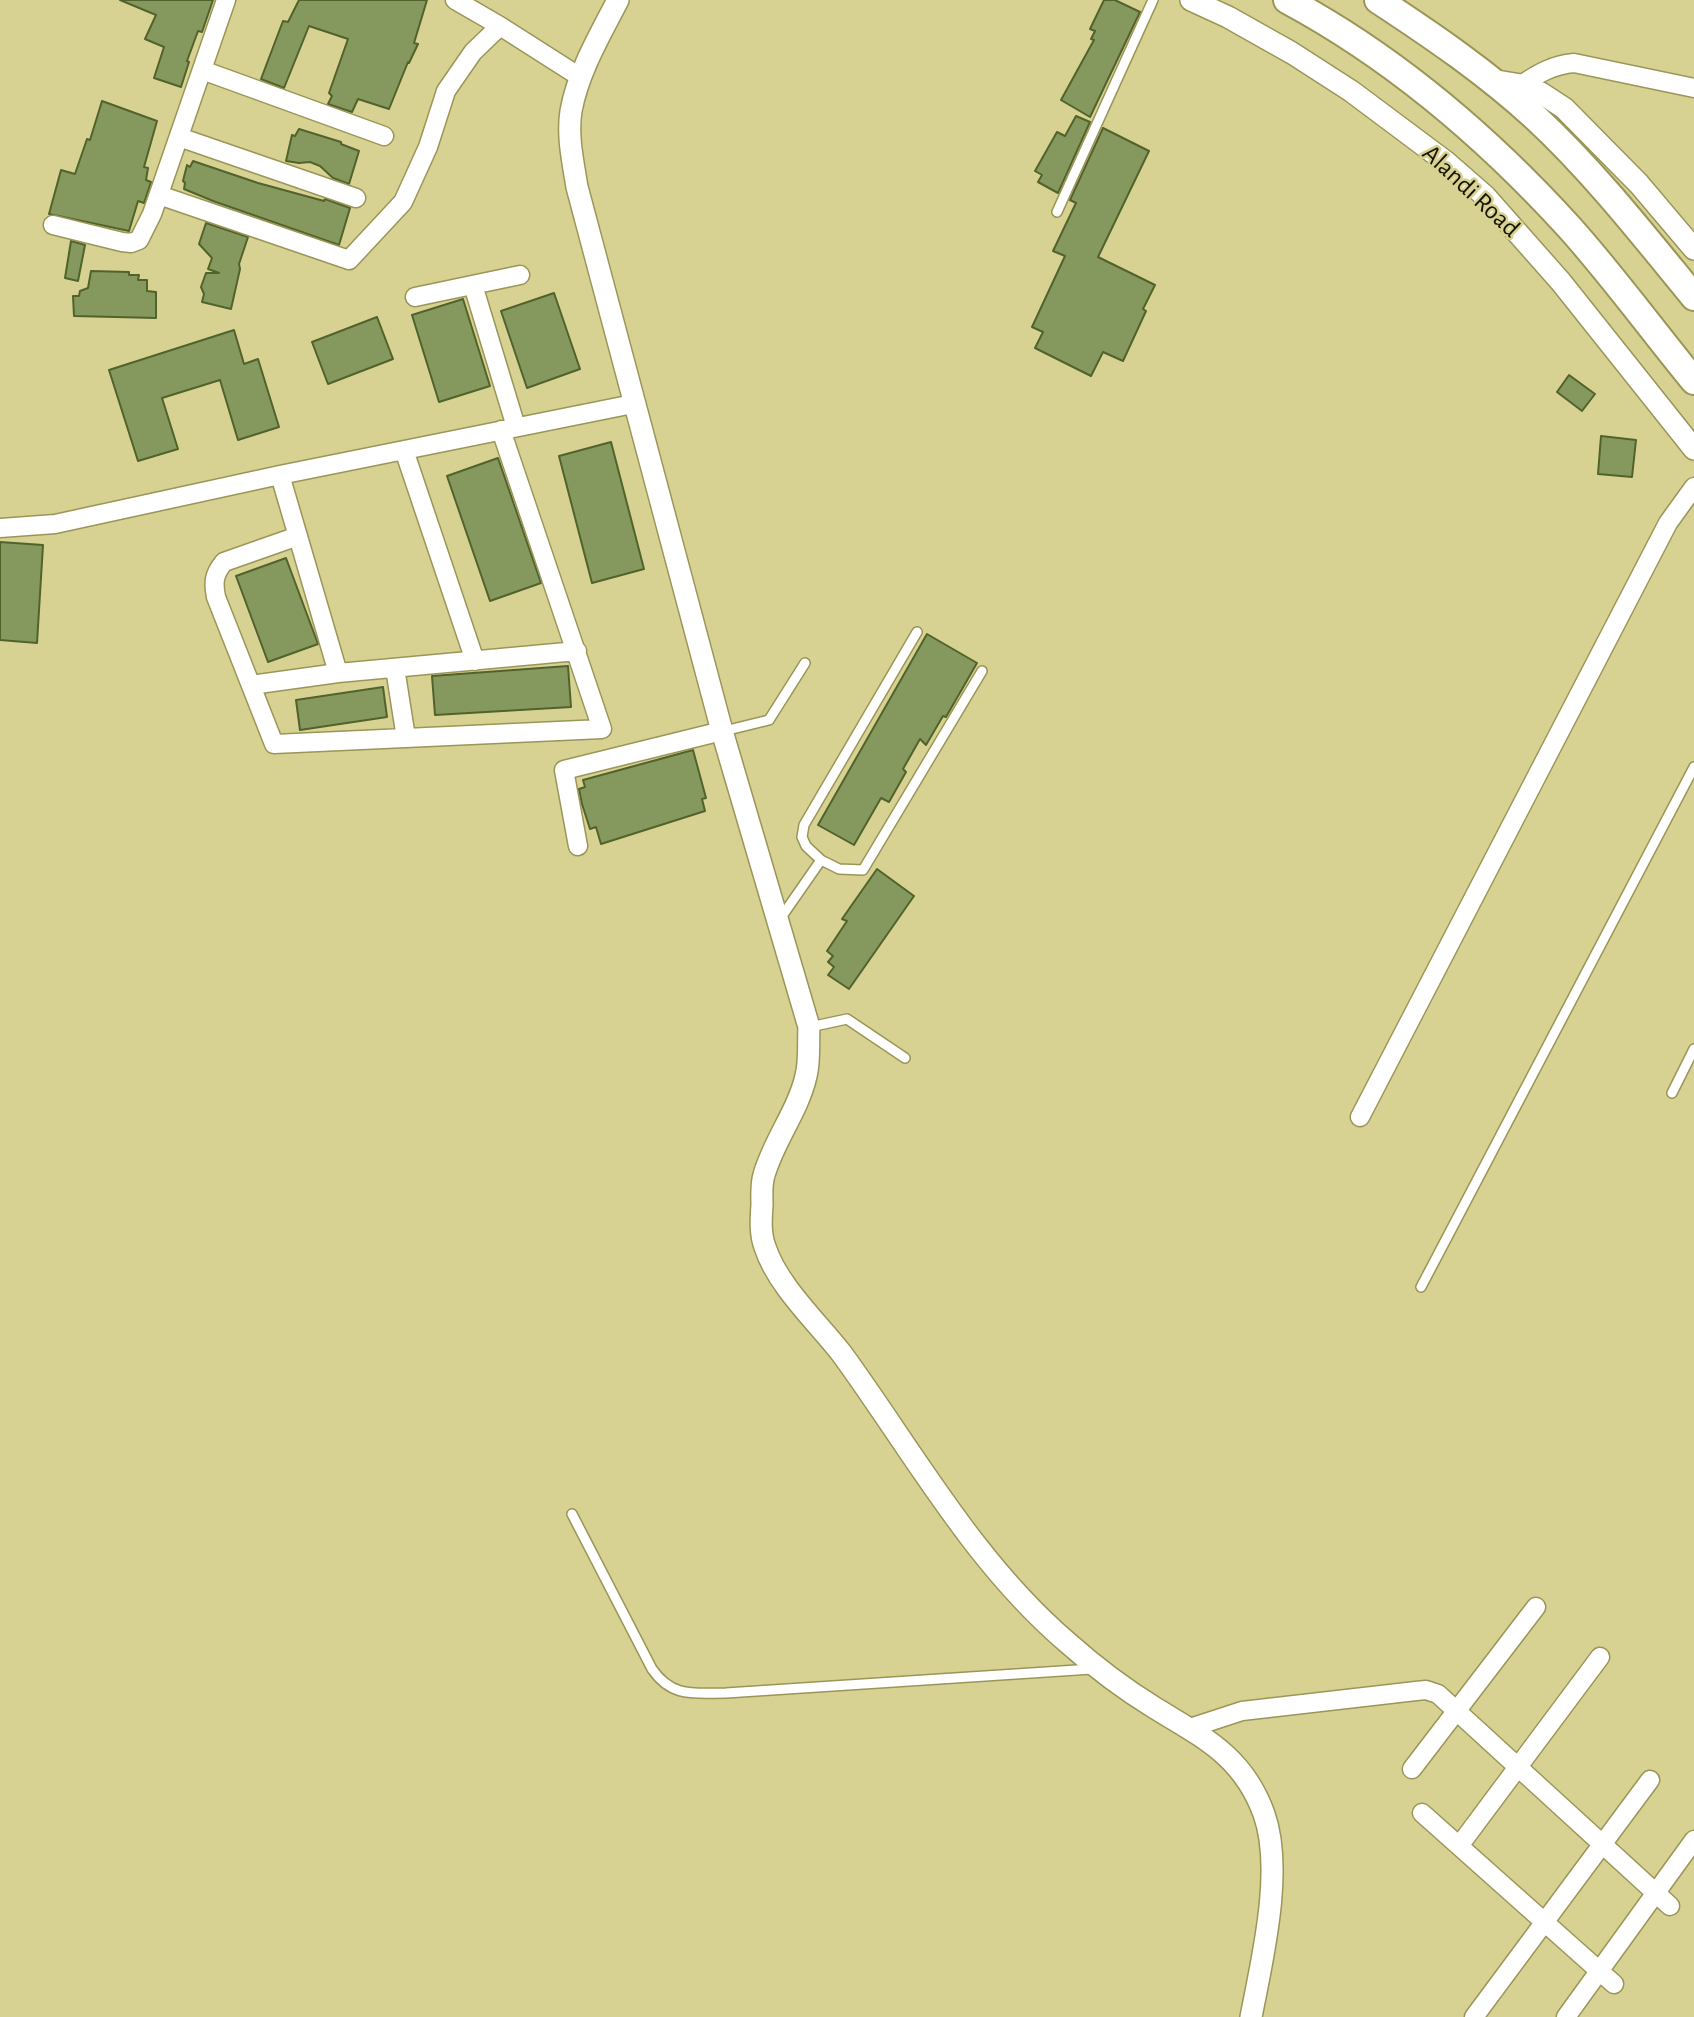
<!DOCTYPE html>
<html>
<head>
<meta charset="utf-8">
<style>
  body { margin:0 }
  canvas { display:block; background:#d7d291 }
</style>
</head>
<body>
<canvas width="1694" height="2017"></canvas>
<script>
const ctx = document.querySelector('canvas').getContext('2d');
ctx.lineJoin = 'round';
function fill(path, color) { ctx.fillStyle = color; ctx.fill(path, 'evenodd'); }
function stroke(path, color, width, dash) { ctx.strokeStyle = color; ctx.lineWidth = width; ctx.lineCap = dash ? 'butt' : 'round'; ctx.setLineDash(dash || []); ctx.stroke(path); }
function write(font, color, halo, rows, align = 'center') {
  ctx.font = font + ' "Alegreya Sans",sans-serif'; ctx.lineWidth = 5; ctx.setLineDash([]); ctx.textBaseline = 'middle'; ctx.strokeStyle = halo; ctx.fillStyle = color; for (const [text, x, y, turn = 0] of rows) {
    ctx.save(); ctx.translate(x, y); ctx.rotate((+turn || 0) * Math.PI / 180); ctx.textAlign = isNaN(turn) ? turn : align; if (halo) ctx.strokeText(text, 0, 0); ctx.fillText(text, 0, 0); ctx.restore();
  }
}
const building = new Path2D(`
  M120 0H213L202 32 198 31 187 61 189 62 181 87 154 78 164 47 145 39 156 15Z
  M299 0H427L414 43 418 44 409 63 408 62 389 109 358 99 352 112 328 104 332 96 329 93 348 39 309 26 284 88 261 79 283 21 288 22Z
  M1104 0H1115L1140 12 1090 117 1061 100 1094 40 1091 39 1095 31 1090 29Z
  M102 101 157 121 144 167 148 168 146 180 151 182 144 203 138 201 129 231 49 214 61 170 75 174 87 139 90 140Z
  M1076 116 1090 122 1058 193 1038 182 1042 175 1035 171 1057 132 1065 136Z
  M1103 128 1149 151 1098 257 1155 285 1143 309 1146 311 1123 361 1103 352 1091 376 1035 348 1043 332 1032 327 1065 256 1053 251 1076 203 1070 200Z
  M299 129 341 142V144L359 151 349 184 333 178 320 166 310 162 299 163 286 161 292 135 295 136Z
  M193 161 258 183 324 201 325 199 350 208 339 245 213 201 184 189 185 183 183 181 187 165 190 167Z
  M206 223 248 237 239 264 240 269 231 309 202 302 204 294 201 287 206 273H219L208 269 212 258 199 244Z
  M71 241 85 245 78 281 65 278Z
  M91 271 129 272V275H139L138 280H147V291L156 292V318L74 316 73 296H79L80 291 88 288Z
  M554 293 580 369 527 388 501 311Z
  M463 299 490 386 439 402 412 315Z
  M377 317 393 359 328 384 312 342Z
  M234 330 244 364 258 359 279 427 238 440 220 380 162 398 178 449 138 461 109 370Z
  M1569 375 1595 394 1582 411 1557 392Z
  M1601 436 1636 440 1632 477 1598 474Z
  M611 442 644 569 592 583 559 456Z
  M498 458 541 583 490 601 447 476Z
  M0 542 43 545 37 643 0 640Z
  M286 558 318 644 268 662 236 576Z
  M927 634 977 663 946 717 943 716 926 745 920 739 903 769 906 772 889 802 881 798 854 845 818 825Z
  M568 666 571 707 435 715 432 676Z
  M383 687 387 717 300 730 296 700Z
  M693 750 706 798 702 799 705 811 601 844 596 827 590 829 582 804 579 789 585 787 583 780Z
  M877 869 914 896 849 989 828 975 834 967 828 962 833 956 827 951 847 921 842 919Z`);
fill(building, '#85995f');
stroke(building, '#51632b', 2);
const service = new Path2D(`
  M1057 212 1153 0
  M917 632 804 825 802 837 806 846 821 860 839 869 863 870 982 671
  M724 731 769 720 805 663
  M780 919 821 860
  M810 1027 847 1019 905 1058
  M1672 1093 1694 1049
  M1421 1287 1694 767
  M572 1514 652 1669C672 1698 694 1693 726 1693L1092 1669`);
const minor = new Path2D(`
  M455 0 500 26
  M202 70 384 136
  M1521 85C1539 73 1553 65 1574 63L1694 88
  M179 137 356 198
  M159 195 349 260 403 202 428 147 446 91 473 52 500 26 580 77
  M53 225 122 242 131 243 139 240 152 214 226 0
  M473 285 516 427
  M415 297 520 275
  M404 450 475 661
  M280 475 338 673
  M0 528 55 524 280 475 633 404
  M298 536 224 562C214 574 213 582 216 597L274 744 602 729 501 430
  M395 668 406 738
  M251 685 338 673 577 651
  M578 846 564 770 722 731
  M1360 1117 1668 523 1694 487
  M1190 1728 1242 1711 1416 1691 1426 1690 1438 1694 1670 1906
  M1412 1769 1536 1607
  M1422 1813 1614 1984
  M1459 1846 1600 1657
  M1474 2017 1650 1780
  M1566 2017 1694 1840`);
const tertiary = new Path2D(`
  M618 0C600 35 578 72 571 111 567 136 573 162 577 187L722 731 809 1027C808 1043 810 1061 806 1076 798 1111 774 1140 764 1175 761 1184 762 1196 762 1205 761 1219 760 1234 765 1247 777 1285 818 1323 842 1354 914 1453 974 1563 1068 1643 1095 1667 1124 1689 1155 1708 1204 1738 1243 1756 1264 1814 1284 1870 1262 1960 1251 2017
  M1191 0 1228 17 1292 53 1351 91 1446 162 1485 196 1561 282 1694 449
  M1491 80 1521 85 1541 93 1564 108 1639 184 1694 249`);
const primary = new Path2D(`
  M1287 0C1393 57 1488 138 1569 227 1613 276 1652 330 1694 381
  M1378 0C1433 36 1487 73 1536 118 1594 172 1644 236 1694 297`);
stroke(service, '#9b9658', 12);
stroke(minor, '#9b9658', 21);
stroke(tertiary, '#9b9658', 24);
stroke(primary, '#9b9658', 30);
stroke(service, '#fff', 9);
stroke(minor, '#fff', 18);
stroke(tertiary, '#fff', 21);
stroke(primary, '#fff', 26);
write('26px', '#171400', '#d7d291', [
  ["Alandi Road",1471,191,43]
]);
</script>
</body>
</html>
